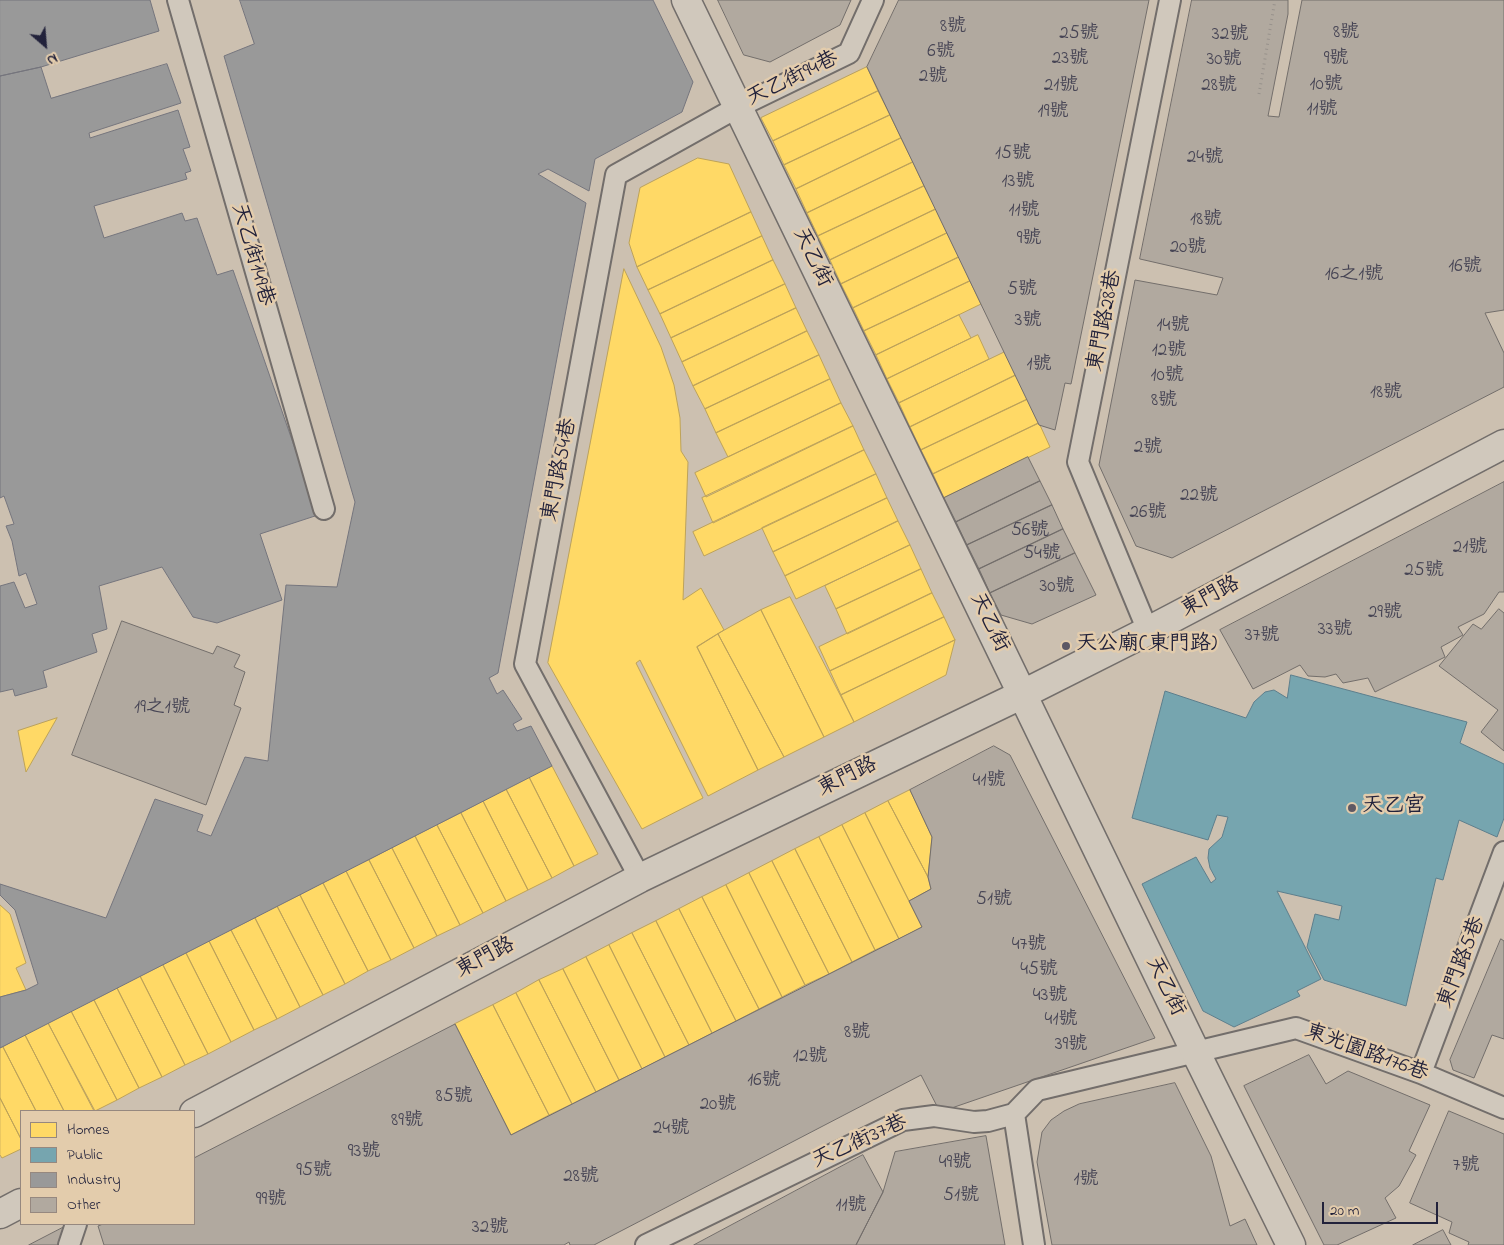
<!DOCTYPE html>
<html>
<head>
<meta charset="utf-8">
<style>
  body { margin:0 }
  #map { position:relative; width:1504px; height:1245px; overflow:hidden; background:#ccc0b0; font-family:"Indie Flower",sans-serif }
  canvas { display:block }
  .legend { position:absolute; left:20px; top:1110px; width:175px; height:115px; box-sizing:border-box; background:#e3ccac; border:1px solid #96887f; margin:0; padding:6px 9px; list-style:none; font-size:15px; color:#22223b }
  .legend li { display:flex; align-items:center; gap:10px; height:25px }
  .legend b { width:25px; border:1px solid #96887f }
  .north { position:absolute; left:20px; top:20px; width:50px; height:50px; -webkit-text-stroke:4px #e3ccac; paint-order:stroke; rotate:153deg; font-size:14px; font-weight:700; line-height:20px; text-align:center; color:#22223b }
  .north::after { content:''; display:block; margin:auto; width:18px; height:22px; background:#22223b; clip-path:polygon(50% 0,100% 100%,50% 72%,0 100%) }
  .scale { position:absolute; left:1322px; top:1202px; width:116px; height:22px; box-sizing:border-box; border:2px solid #22223b; border-top:0; padding-left:6px; font-size:15px; line-height:18px; white-space:nowrap; color:#22223b; -webkit-text-stroke:4px #e3ccac; paint-order:stroke }
</style>
</head>
<body>
<div id="map">
<canvas width="1504" height="1245"></canvas>
<ul class="legend">
<li><b style="height:14px;background:#ffd966"></b>Homes</li>
<li><b style="height:14px;background:#76a5af"></b>Public</li>
<li><b style="height:14px;background:#999"></b>Industry</li>
<li><b style="height:14px;background:#b1a99f"></b>Other</li>
</ul>
<div class="north">N</div>
<div class="scale">20 m</div>
</div>
<script>
const ctx = document.querySelector('canvas').getContext('2d');
ctx.lineJoin = 'round';
function fill(path, color) { ctx.fillStyle = color; ctx.fill(path, 'evenodd'); }
function stroke(path, color, width, dash) { ctx.strokeStyle = color; ctx.lineWidth = width; ctx.lineCap = dash ? 'butt' : 'round'; ctx.setLineDash(dash || []); ctx.stroke(path); }
function write(font, color, halo, rows, align = 'center') {
  ctx.font = font + ' "Indie Flower","LXGW WenKai TC",sans-serif'; ctx.lineWidth = 5; ctx.setLineDash([]); ctx.textBaseline = 'middle'; ctx.strokeStyle = halo; ctx.fillStyle = color; for (const [text, x, y, turn = 0] of rows) {
    ctx.save(); ctx.translate(x, y); ctx.rotate((+turn || 0) * Math.PI / 180); ctx.textAlign = isNaN(turn) ? turn : align; if (halo) ctx.strokeText(text, 0, 0); ctx.fillText(text, 0, 0); ctx.restore();
  }
}
const homes = new Path2D(`
  M867 67 878 91 773 141 761 118Z
  M878 91 890 115 784 165 773 141Z
  M890 115 901 138 796 189 784 165Z
  M901 138 913 162 807 213 796 189Z
  M698 158 729 164 751 212 637 267 629 243 640 188Z
  M913 162 924 186 818 236 807 213Z
  M924 186 936 209 830 260 818 236Z
  M936 209 947 233 841 284 830 260Z
  M751 212 762 236 648 290 637 267Z
  M947 233 959 257 853 308 841 284Z
  M762 236 773 260 660 314 648 290Z
  M959 257 970 281 864 331 853 308Z
  M773 260 785 284 671 338 660 314Z
  M624 269 661 347 674 385 680 418 681 451 688 462 683 600 701 588 724 630 697 647 758 770 708 796 640 660 636 663 703 798 642 829 548 663Z
  M970 281 981 304 876 355 864 331Z
  M785 284 796 308 682 362 671 338Z
  M796 308 807 331 693 386 682 362Z
  M959 315 971 338 887 379 876 355Z
  M807 331 819 355 705 409 693 386Z
  M978 335 989 359 899 403 887 379Z
  M1005 352 1016 375 910 427 899 403Z
  M819 355 830 379 716 433 705 409Z
  M1016 375 1028 399 921 450 910 427Z
  M830 379 841 403 728 457 716 433Z
  M1028 399 1039 423 933 474 921 450Z
  M841 403 853 426 706 497 695 473Z
  M1039 423 1050 447 944 498 933 474Z
  M853 426 864 450 713 523 702 498Z
  M864 450 876 474 704 556 693 532Z
  M876 474 887 498 773 552 762 528Z
  M887 498 898 521 785 576 773 552Z
  M898 521 910 545 796 599 785 576Z
  M910 545 921 569 836 609 825 586Z
  M921 569 932 593 847 634 836 609Z
  M932 593 944 617 830 671 819 647Z
  M790 597 854 722 824 737 761 610Z
  M761 610 824 737 784 757 718 634Z
  M944 617 955 640 841 695 830 671Z
  M718 634 784 757 758 770 697 647Z
  M955 640 946 675 854 722 841 695Z
  M57 718 26 772 18 731Z
  M552 766 598 854 574 866 529 777Z
  M529 777 574 866 552 878 506 789Z
  M506 789 552 878 528 890 483 801Z
  M910 790 932 837 928 877 888 801Z
  M483 801 528 890 506 901 461 813Z
  M888 801 928 877 931 889 909 901 865 813Z
  M461 813 506 901 483 913 437 825Z
  M865 813 922 927 899 939 842 825Z
  M437 825 483 913 460 925 415 836Z
  M842 825 899 939 875 950 819 837Z
  M415 836 460 925 437 936 392 848Z
  M819 837 875 950 852 962 795 849Z
  M392 848 437 936 414 948 369 860Z
  M795 849 852 962 829 974 772 861Z
  M369 860 414 948 391 960 346 871Z
  M772 861 829 974 805 985 749 873Z
  M346 871 391 960 368 971 323 883Z
  M749 873 805 985 782 997 726 885Z
  M323 883 368 971 345 984 300 895Z
  M726 885 782 997 759 1009 702 897Z
  M300 895 345 984 323 995 277 906Z
  M702 897 759 1009 736 1021 679 909Z
  M0 905 10 914 26 963 16 968 26 990 0 997Z
  M277 906 323 995 300 1007 255 918Z
  M679 909 736 1021 712 1033 656 921Z
  M255 918 300 1007 277 1019 231 930Z
  M656 921 712 1033 689 1045 632 933Z
  M231 930 277 1019 254 1030 209 941Z
  M632 933 689 1045 665 1057 609 945Z
  M209 941 254 1030 231 1042 186 953Z
  M609 945 665 1057 642 1069 586 957Z
  M186 953 231 1042 208 1054 163 965Z
  M586 957 642 1069 619 1080 563 969Z
  M163 965 208 1054 185 1065 140 976Z
  M563 969 619 1080 596 1092 539 980Z
  M140 976 185 1065 162 1077 117 988Z
  M539 980 596 1092 572 1104 516 993Z
  M117 988 162 1077 139 1088 94 1000Z
  M516 993 572 1104 549 1115 493 1005Z
  M94 1000 139 1088 117 1100 71 1011Z
  M493 1005 549 1115 511 1135 455 1024Z
  M71 1011 117 1100 95 1111 48 1023Z
  M48 1023 94 1111H64L25 1035Z
  M25 1035 64 1111H36L3 1047Z
  M3 1047 36 1111H21V1139L0 1098V1048Z
  M0 1098 21 1139V1149L2 1158 0 1155Z`);
fill(homes, '#ffd966');
stroke(homes, '#bda259', 1);
const public = new Path2D(`
  M1291 675 1467 722 1460 743 1504 764V818L1497 837 1459 820 1443 880 1436 878 1406 1006 1324 980 1307 947 1315 914 1339 920 1342 906 1277 891 1321 979 1297 991 1300 996 1234 1027 1203 1011 1142 884 1196 857 1211 883 1216 879 1210 868 1208 858 1209 849 1222 837 1228 817 1217 815 1208 840 1132 818 1165 691 1246 718 1254 702 1265 692 1274 690 1287 698Z`);
fill(public, '#76a5af');
stroke(public, '#5d7e8c', 1);
const industry = new Path2D(`
  M0 0H150L159 31 41 67 0 76Z
  M240 0H653L693 82 682 112 595 159 589 191 548 169 538 174 586 203 498 673 489 678 497 694 503 690 522 719 513 724 517 731 531 726 552 766 0 1048V997L26 990 38 984 15 910 0 895V884L106 918 155 799 203 815 197 831 211 836 245 757 268 761 286 585 337 587 355 502 224 56 254 44Z
  M167 64 181 103 89 133 90 138 178 110 190 147 183 149 191 171 185 173 187 179 94 206 104 238 182 213 185 221 197 218 217 275 233 270 318 515 260 534 282 600 217 623 193 617 162 567 99 586 107 629 92 634 97 652 43 671 47 687 15 696 13 689 0 692V586L14 582 25 608 37 604 26 573 19 576 12 541 6 526 14 524 4 496 0 498V76L41 67 51 98Z`);
fill(industry, '#999');
stroke(industry, '#75757d', 1);
const building = new Path2D(`
  M718 0H851L840 25 770 62 744 55Z
  M899 0H1149L1071 384 1065 383 1055 430 1039 425 867 67Z
  M1192 0H1288V14L1268 116 1279 117 1302 0H1504V310L1485 313 1504 353V387L1172 558 1136 546 1099 465 1135 280 1217 295 1223 278 1140 259Z
  M1028 457 1040 481 956 522 944 498Z
  M1040 481 1052 505 967 545 956 522Z
  M1504 482V592H1499L1484 614 1458 627 1463 635 1441 647 1445 657 1375 692 1368 678 1343 683 1336 674 1325 677 1308 676 1300 665 1253 689 1220 630Z
  M1052 505 1063 529 979 569 967 545Z
  M1063 529 1075 553 990 593 979 569Z
  M1075 553 1096 595 1032 624 1001 615 990 593Z
  M1499 609 1504 613V751L1481 732 1498 710 1439 666 1473 624 1481 629Z
  M122 621 213 654 217 646 240 655 234 667 245 672 234 705 241 708 206 805 72 755Z
  M994 746 1010 755 1155 1038 940 1112 921 1075 594 1245H570L569 1242 564 1245H104L98 1226 103 1224H194V1158L455 1024 511 1135 922 927 909 901 931 889 928 877 932 837 910 790Z
  M1501 939 1504 941V1039L1492 1035 1474 1078 1453 1070 1450 1060Z
  M1309 1055 1326 1084 1348 1071 1430 1105 1409 1151 1416 1155 1399 1186 1385 1198 1396 1218 1337 1245H1324L1244 1086Z
  M1175 1083 1211 1156 1230 1226 1245 1219 1257 1245H1052L1037 1162 1042 1132 1051 1120 1064 1111 1079 1104Z
  M1449 1111 1504 1134V1245H1468L1469 1242 1449 1233 1452 1222 1410 1203Z
  M986 1136 1005 1245H856L883 1192 895 1152Z
  M863 1155 883 1192 856 1245H694Z
  M64 1227 58 1245H29Z
  M1443 1230 1451 1245H1413Z`);
fill(building, '#b1a99f');
stroke(building, '#736e6b', 1);
const service = new Path2D(`
  M178 0 324 509
  M1148 631 1078 462 1170 0
  M640 878 525 664 616 175 738 107 849 53 873 0
  M1421 1073 1504 852
  M1014 1114 1034 1245
  M69 1245 76 1224
  M646 1245 903 1120 934 1116 974 1122 988 1121 1014 1114 1037 1090 1296 1028 1421 1073 1504 1108`);
const minor = new Path2D(`
  M686 0 1196 1053 1291 1245
  M194 1113 640 878 1023 694 1148 631 1504 444
  M0 1214 21 1203`);
stroke(service, '#736e6b', 24);
stroke(minor, '#736e6b', 31);
stroke(new Path2D(`
  M1259 94 1275 0`), '#98928c', 3, [1, 4]);
stroke(service, '#d0c8bc', 20);
stroke(minor, '#d0c8bc', 28);
for (const [x, y, r, color] of [
  [1066,646,5,"#5e5964"],
  [1352,808,5,"#5e5964"]
]) { const dot = new Path2D(); dot.arc(x, y, r, 0, 2 * Math.PI); ctx.fillStyle = color; ctx.fill(dot); stroke(dot, '#e3ccac', 2); }
write('19px', '#464454', null, [
  ["8號",953,28],
  ["8號",1346,34],
  ["25號",1079,35],
  ["32號",1230,36],
  ["6號",941,53],
  ["23號",1070,60],
  ["9號",1336,60],
  ["30號",1224,61],
  ["2號",933,78],
  ["10號",1326,86],
  ["21號",1061,87],
  ["28號",1219,87],
  ["11號",1322,111],
  ["19號",1053,113],
  ["15號",1013,155],
  ["24號",1205,159],
  ["13號",1018,183],
  ["11號",1024,212],
  ["18號",1206,221],
  ["9號",1029,240],
  ["20號",1188,249],
  ["16號",1465,268],
  ["16之1號",1354,276],
  ["5號",1022,291],
  ["3號",1028,322],
  ["14號",1173,327],
  ["12號",1169,352],
  ["1號",1039,366],
  ["10號",1167,377],
  ["18號",1386,394],
  ["8號",1164,402],
  ["2號",1148,449],
  ["22號",1199,497],
  ["26號",1148,514],
  ["56號",1030,532],
  ["21號",1470,549],
  ["54號",1042,555],
  ["25號",1424,572],
  ["30號",1057,588],
  ["29號",1385,614],
  ["33號",1335,631],
  ["37號",1262,637],
  ["19之1號",162,709],
  ["41號",989,782],
  ["51號",994,901],
  ["47號",1029,946],
  ["45號",1039,971],
  ["43號",1050,997],
  ["41號",1061,1021],
  ["8號",857,1034],
  ["39號",1071,1046],
  ["12號",810,1058],
  ["16號",764,1082],
  ["85號",454,1098],
  ["20號",718,1106],
  ["89號",407,1122],
  ["24號",671,1130],
  ["93號",364,1153],
  ["49號",955,1164],
  ["7號",1466,1167],
  ["95號",314,1172],
  ["28號",581,1178],
  ["1號",1086,1181],
  ["51號",961,1197],
  ["99號",271,1201],
  ["11號",851,1207],
  ["32號",490,1229]
]);
write('21px', '#22223b', '#e3ccac', [
  ["天乙街94巷",793,80,-26],
  ["天乙街149巷",251,255,74],
  ["天乙街",811,258,64],
  ["東門路28巷",1106,321,-79],
  ["東門路54巷",561,470,-79],
  ["東門路",1211,598,-28],
  ["天乙街",988,623,64],
  ["東門路",848,778,-26],
  ["東門路",486,959,-28],
  ["東門路5巷",1463,963,-69],
  ["天乙街",1164,987,64],
  ["東光園路176巷",1366,1054,20],
  ["天乙街37巷",860,1143,-24]
]);
write('21px', '#22223b', '#e3ccac', [
  ["天公廟(東門路)",1076,646],
  ["天乙宮",1362,808]
], 'left');
</script>
</body>
</html>
